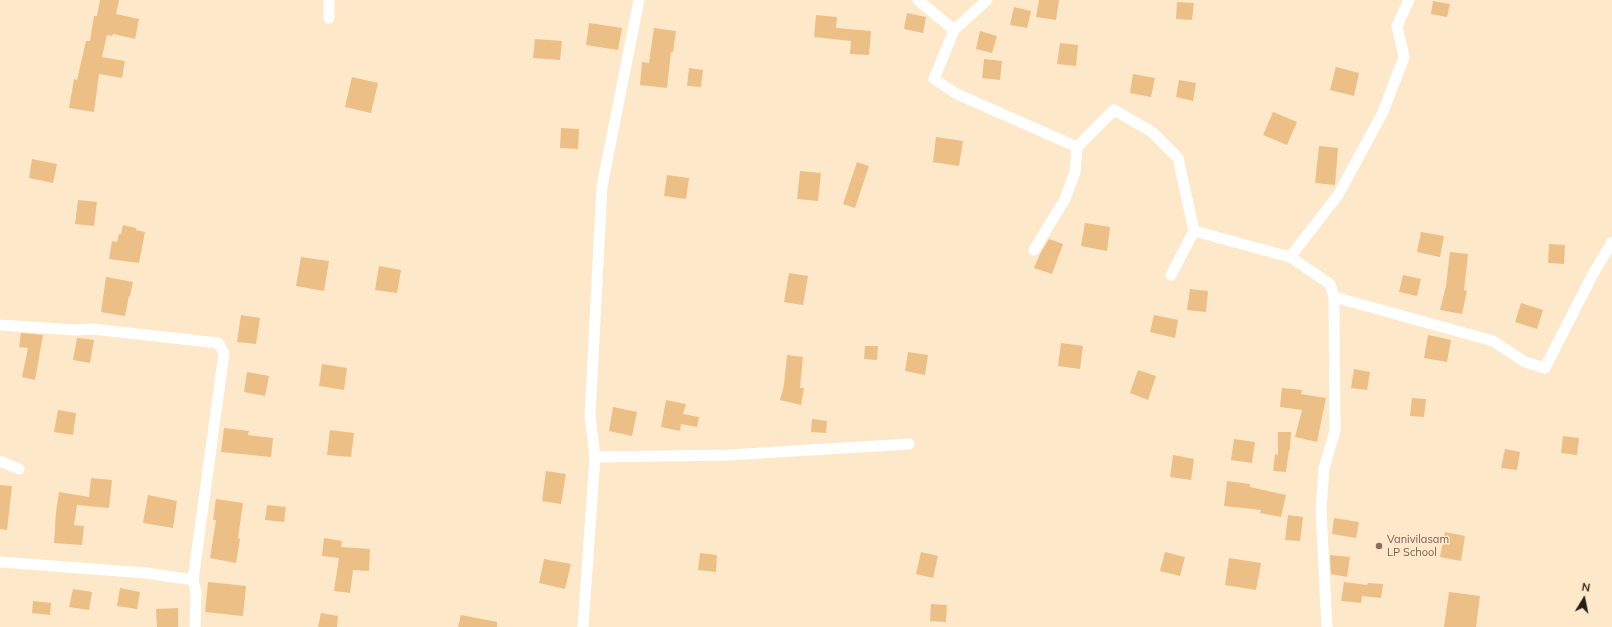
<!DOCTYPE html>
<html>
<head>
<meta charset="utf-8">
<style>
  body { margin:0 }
  #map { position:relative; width:1612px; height:627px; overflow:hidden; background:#fee8ca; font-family:Mulish,sans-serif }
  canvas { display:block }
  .north { position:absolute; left:1564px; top:579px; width:40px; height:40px; -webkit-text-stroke:3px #fee8ca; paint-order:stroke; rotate:10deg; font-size:11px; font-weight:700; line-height:16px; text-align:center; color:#241d12 }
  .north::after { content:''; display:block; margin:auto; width:14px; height:18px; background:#241d12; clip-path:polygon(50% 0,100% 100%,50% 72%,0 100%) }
</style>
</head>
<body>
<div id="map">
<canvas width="1612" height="627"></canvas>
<div class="north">N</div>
</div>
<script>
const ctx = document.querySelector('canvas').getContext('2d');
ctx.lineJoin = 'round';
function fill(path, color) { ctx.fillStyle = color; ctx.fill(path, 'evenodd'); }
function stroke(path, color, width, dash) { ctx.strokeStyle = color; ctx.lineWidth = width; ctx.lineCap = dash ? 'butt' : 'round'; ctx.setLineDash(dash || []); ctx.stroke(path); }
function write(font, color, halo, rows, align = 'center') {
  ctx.font = font + ' Mulish,sans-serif'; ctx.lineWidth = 3; ctx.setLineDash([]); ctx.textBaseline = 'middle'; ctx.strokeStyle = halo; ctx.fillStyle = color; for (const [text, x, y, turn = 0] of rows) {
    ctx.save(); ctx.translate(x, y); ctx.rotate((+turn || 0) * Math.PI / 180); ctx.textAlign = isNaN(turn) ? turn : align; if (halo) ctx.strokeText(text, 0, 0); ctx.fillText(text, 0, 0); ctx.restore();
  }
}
fill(new Path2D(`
  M100 0H119L116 14 139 19 135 39 113 34 112 36 107 35 102 57 125 61 122 78 99 74 94 112 69 108 74 79 77 80 86 41H90L94 16H97Z
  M1039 0H1059L1056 20 1036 17Z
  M1433 1 1450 4 1447 17 1431 14Z
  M1177 2 1194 3 1192 20 1176 19Z
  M1014 7 1031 11 1027 28 1010 25Z
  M907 13 926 17 923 33 904 29Z
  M816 15 837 17 836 28 871 31 869 55 850 54 851 41 814 37Z
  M589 23 622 28 618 50 586 45Z
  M654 28 676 31 673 52H671L667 88 640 85 642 62 649 63Z
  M980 31 997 36 992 53 976 49Z
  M535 39 562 41 560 60 533 58Z
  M1060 43 1078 45 1076 66 1057 64Z
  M984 59 1002 61 1000 80 982 78Z
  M1336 67 1359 73 1354 96 1330 90Z
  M689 68 703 70 701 87 687 86Z
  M1133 74 1155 78 1151 97 1130 93Z
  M352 77 378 83 371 113 345 107Z
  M1179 80 1196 83 1193 101 1176 97Z
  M1273 112 1297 122 1287 145 1263 135Z
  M561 128 579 129 578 149 560 148Z
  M936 137 963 141 959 166 933 162Z
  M1319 146 1338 148 1335 185 1315 183Z
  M32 159 57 164 53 183 29 178Z
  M857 162 869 166 855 208 843 204Z
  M800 171 821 173 818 201 797 199Z
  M667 175 689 178 686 199 664 196Z
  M78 200 97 202 94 226 75 224Z
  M1085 223 1110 227 1107 251 1081 246Z
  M123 225 136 228V230L145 232 139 263 109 259 112 241 117 242 119 234H121Z
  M1421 232 1444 236 1440 257 1417 252Z
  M1049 239 1063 244 1052 274 1034 268 1040 254Z
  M1549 244 1565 245 1564 264 1548 263Z
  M1450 252 1468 254 1464 290 1467 291 1462 314 1440 310 1446 286Z
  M301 257 329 261 324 291 296 286Z
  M379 266 401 270 397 293 375 290Z
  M789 273 808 276 803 305 784 302Z
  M1403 275 1421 279 1417 296 1399 292Z
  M106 277 133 282 130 296H129L125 316 101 312Z
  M1190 289 1208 291 1206 312 1187 310Z
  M1521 303 1543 310 1537 329 1515 322Z
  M241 315 260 318 256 344 237 342Z
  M1154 315 1178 320 1175 338 1150 332Z
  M21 333 43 335 35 380 22 377 28 348 19 347Z
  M1428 335 1451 340 1447 362 1424 358Z
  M77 338 94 340 90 363 73 360Z
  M1061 343 1083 346 1080 369 1058 366Z
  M865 346H878L877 360 864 359Z
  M908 352 928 355 925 375 905 371Z
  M787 355 803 357 800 388H804L801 405 780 400 784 385Z
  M322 364 347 368 344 390 319 386Z
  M1354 369 1370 372 1367 390 1351 388Z
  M1138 370 1156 376 1148 400 1130 393Z
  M247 372 269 376 265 396 244 392Z
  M1282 388 1302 390 1301 394 1326 398 1317 442 1295 437 1302 410 1280 407Z
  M1412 398 1426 399 1424 417 1410 416Z
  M666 400 686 404 683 414 699 417 697 427 681 424 680 431 661 427Z
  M613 407 637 412 632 436 609 431Z
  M58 410 76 413 73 435 54 432Z
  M812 419 827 421 826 433 811 432Z
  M224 428 249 431 248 435 273 438 271 457 221 452Z
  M330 430 354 433 351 457 327 455Z
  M1278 432H1291L1290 450H1289L1286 472 1273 471 1275 454 1278 455Z
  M1563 436 1579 438 1577 455 1561 453Z
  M1234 439 1255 442 1252 463 1231 460Z
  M1505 449 1520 452 1517 470 1501 468Z
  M1173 455 1194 459 1191 480 1170 477Z
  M546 471 566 474 561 504 542 501Z
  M91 478 112 480 109 508 77 505 74 525 84 526 82 545 54 543 56 512 59 492 89 497Z
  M1227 481 1250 484V487L1286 495 1281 517 1260 513 1261 510 1224 506Z
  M0 485 12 486 7 530 0 529Z
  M148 495 177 501 173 528 143 523Z
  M216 499 243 503 238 538 240 539 236 563 210 558 216 520H213Z
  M267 505 286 507 284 522 265 520Z
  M1288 515 1303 517 1300 541 1285 540Z
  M1334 518 1359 522 1356 538 1332 534Z
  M1445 532 1465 536 1461 561 1440 557Z
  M324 538 342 541 341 547 370 549 369 571 353 570 350 593 334 591 339 558 322 556Z
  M921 552 938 556 933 578 916 574Z
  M1165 552 1185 557 1180 576 1160 571Z
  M700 553 717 555 716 572 698 570Z
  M1330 555 1350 557 1347 577 1331 574Z
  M1229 558 1261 563 1256 590 1225 585Z
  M544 559 571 564 565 589 539 583Z
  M208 582 246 586 243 616 205 612Z
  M1344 582 1367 585 1368 583 1383 584 1381 598 1362 596 1361 603 1341 601Z
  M120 588 140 592 137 609 117 606Z
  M73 589 92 592 89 610 69 607Z
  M1449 592 1480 596 1476 627H1444Z
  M33 601 51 603 50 615 32 613Z
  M931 604 947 605 946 622 930 621Z
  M178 608V627H157L156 609Z
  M321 613 338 616 337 627H318Z
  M461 615 497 622V627H458Z`), '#ebbf86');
stroke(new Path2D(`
  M329 0V18
  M918 0 954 30
  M987 0 954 30 934 79 957 94 1077 147
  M1194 231 1290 257
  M1034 250 1065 199 1075 172 1077 147 1114 110 1152 132 1178 158 1194 231 1171 275
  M1334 297 1493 341 1525 362 1545 368 1593 274 1612 242
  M0 325 76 330 93 329 218 343 224 353 193 580 196 592 195 627
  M595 457 729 455 909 444
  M0 461 19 469
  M0 562 146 573 193 580
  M583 627 595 457 590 416 602 186 639 0
  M1327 627 1321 510 1324 468 1335 431 1334 297 1330 284 1290 257 1338 195 1383 112 1404 57 1397 26 1409 0`), '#fff', 11);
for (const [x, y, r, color] of [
  [1379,546,4,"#8d6e63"]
]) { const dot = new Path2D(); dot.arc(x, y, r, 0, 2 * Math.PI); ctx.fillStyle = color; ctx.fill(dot); stroke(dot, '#fee8ca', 1.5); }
write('11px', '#785e54', '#fee8ca', [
  ["Vanivilasam",1387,540],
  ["LP School",1387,553]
], 'left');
</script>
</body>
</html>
